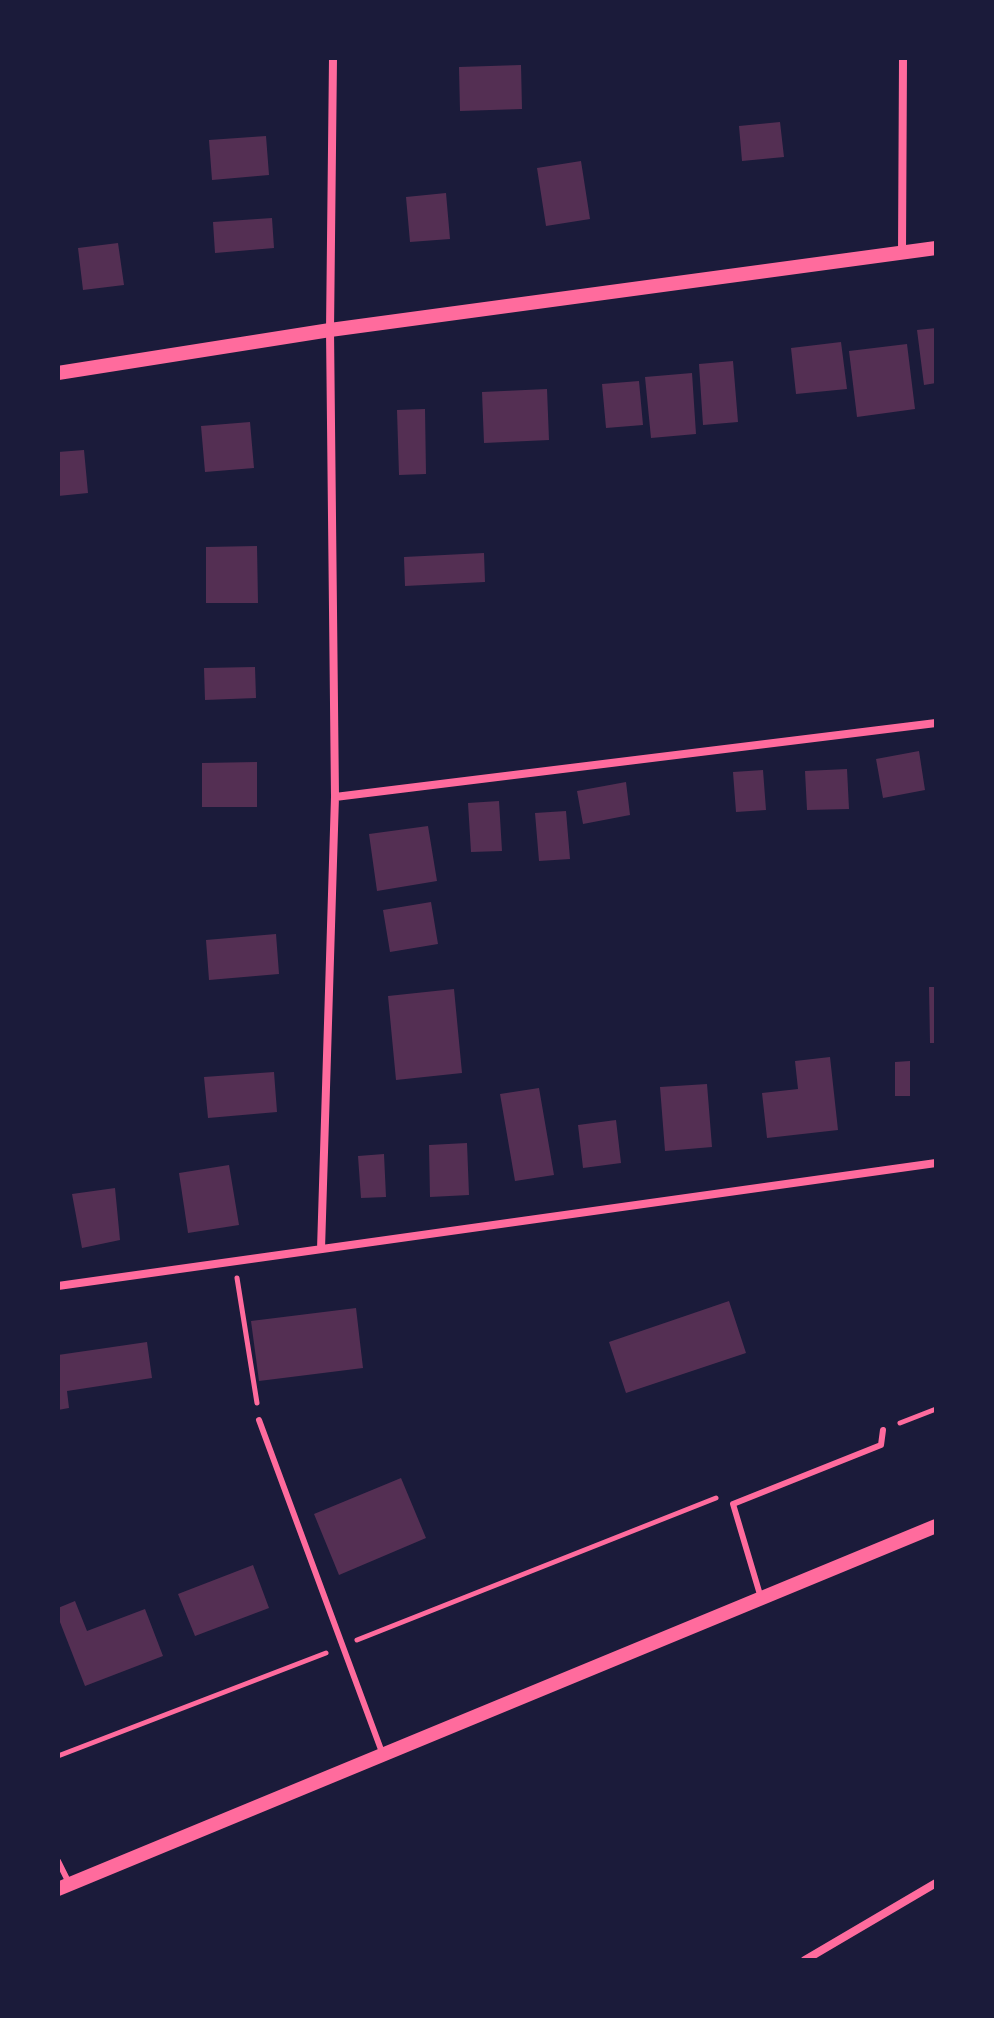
<!DOCTYPE html>
<html>
<head>
<meta charset="utf-8">
<style>
  body { margin:0 }
  #map { position:relative; width:994px; height:2018px; overflow:hidden; background:#1b1b3a; font-family:"Times New Roman",serif }
  canvas { display:block }
  .frame { position:absolute; inset:0; border:60px solid #1b1b3a; pointer-events:none }
</style>
</head>
<body>
<div id="map">
<canvas width="994" height="2018"></canvas>
<div class="frame"></div>
</div>
<script>
const ctx = document.querySelector('canvas').getContext('2d');
ctx.lineJoin = 'round';
function fill(path, color) { ctx.fillStyle = color; ctx.fill(path, 'evenodd'); }
function stroke(path, color, width, dash) { ctx.strokeStyle = color; ctx.lineWidth = width; ctx.lineCap = dash ? 'butt' : 'round'; ctx.setLineDash(dash || []); ctx.stroke(path); }
fill(new Path2D(`
  M521 65 522 109 460 111 459 67Z
  M780 122 784 157 742 161 739 126Z
  M266 136 269 175 212 180 209 140Z
  M581 161 590 219 546 226 537 168Z
  M446 193 450 239 410 242 406 197Z
  M272 218 274 248 215 253 213 222Z
  M118 243 124 285 83 290 78 248Z
  M936 328V383L924 385 917 330Z
  M841 342 847 389 796 394 791 348Z
  M907 344 915 409 857 417 849 351Z
  M733 361 738 422 703 425 699 364Z
  M692 373 696 434 651 438 645 377Z
  M639 381 643 425 606 428 602 384Z
  M547 389 549 440 484 443 482 392Z
  M425 409 426 474 399 475 397 410Z
  M250 422 254 468 205 472 201 426Z
  M84 450 88 493 58 496V452Z
  M257 546 258 603H206V547Z
  M484 553 485 582 405 586 404 557Z
  M255 667 256 698 205 700 204 668Z
  M919 751 925 790 883 798 876 759Z
  M257 762V807H202V763Z
  M847 769 849 809 807 810 805 771Z
  M763 770 766 810 736 812 733 772Z
  M626 782 630 815 583 824 577 791Z
  M499 801 502 851 471 852 468 803Z
  M566 811 570 859 539 861 535 813Z
  M428 826 437 881 377 891 369 834Z
  M431 902 438 944 390 952 383 910Z
  M276 934 279 974 209 980 206 940Z
  M929 987H936V1043H930Z
  M454 989 462 1073 396 1080 388 996Z
  M830 1057 838 1130 767 1138 762 1093 798 1089 795 1061Z
  M910 1061V1096H895V1062Z
  M274 1072 277 1112 208 1118 204 1077Z
  M707 1084 712 1147 665 1151 660 1087Z
  M539 1088 554 1175 515 1181 500 1094Z
  M616 1120 621 1163 583 1168 578 1125Z
  M467 1143 469 1195 430 1197 429 1145Z
  M384 1154 386 1197 361 1198 358 1156Z
  M229 1165 239 1225 188 1233 179 1173Z
  M115 1188 120 1240 82 1248 72 1194Z
  M729 1301 746 1353 626 1393 609 1342Z
  M356 1308 363 1368 259 1381 251 1321Z
  M147 1342 152 1378 67 1391 69 1408 58 1410V1355Z
  M401 1478 426 1538 339 1575 314 1514Z
  M253 1565 269 1608 195 1636 178 1594Z
  M75 1601 87 1631 145 1609 163 1656 85 1686 58 1617V1608Z`), '#542f53');
stroke(new Path2D(`
  M237 1278 257 1403
  M900 1423 936 1409
  M357 1640 716 1498
  M58 1756 326 1653`), '#ff6b9d', 5);
stroke(new Path2D(`
  M259 1420 383 1755
  M761 1598 733 1504 881 1445 883 1430
  M58 1861 69 1883`), '#ff6b9d', 6);
stroke(new Path2D(`
  M902 252 903 58
  M335 797 936 723
  M321 1249 335 797 330 330 333 58
  M58 1286 936 1163
  M805 1960 936 1883`), '#ff6b9d', 8);
stroke(new Path2D(`
  M58 373 330 330 936 248
  M58 1889 936 1526`), '#ff6b9d', 14);
</script>
</body>
</html>
